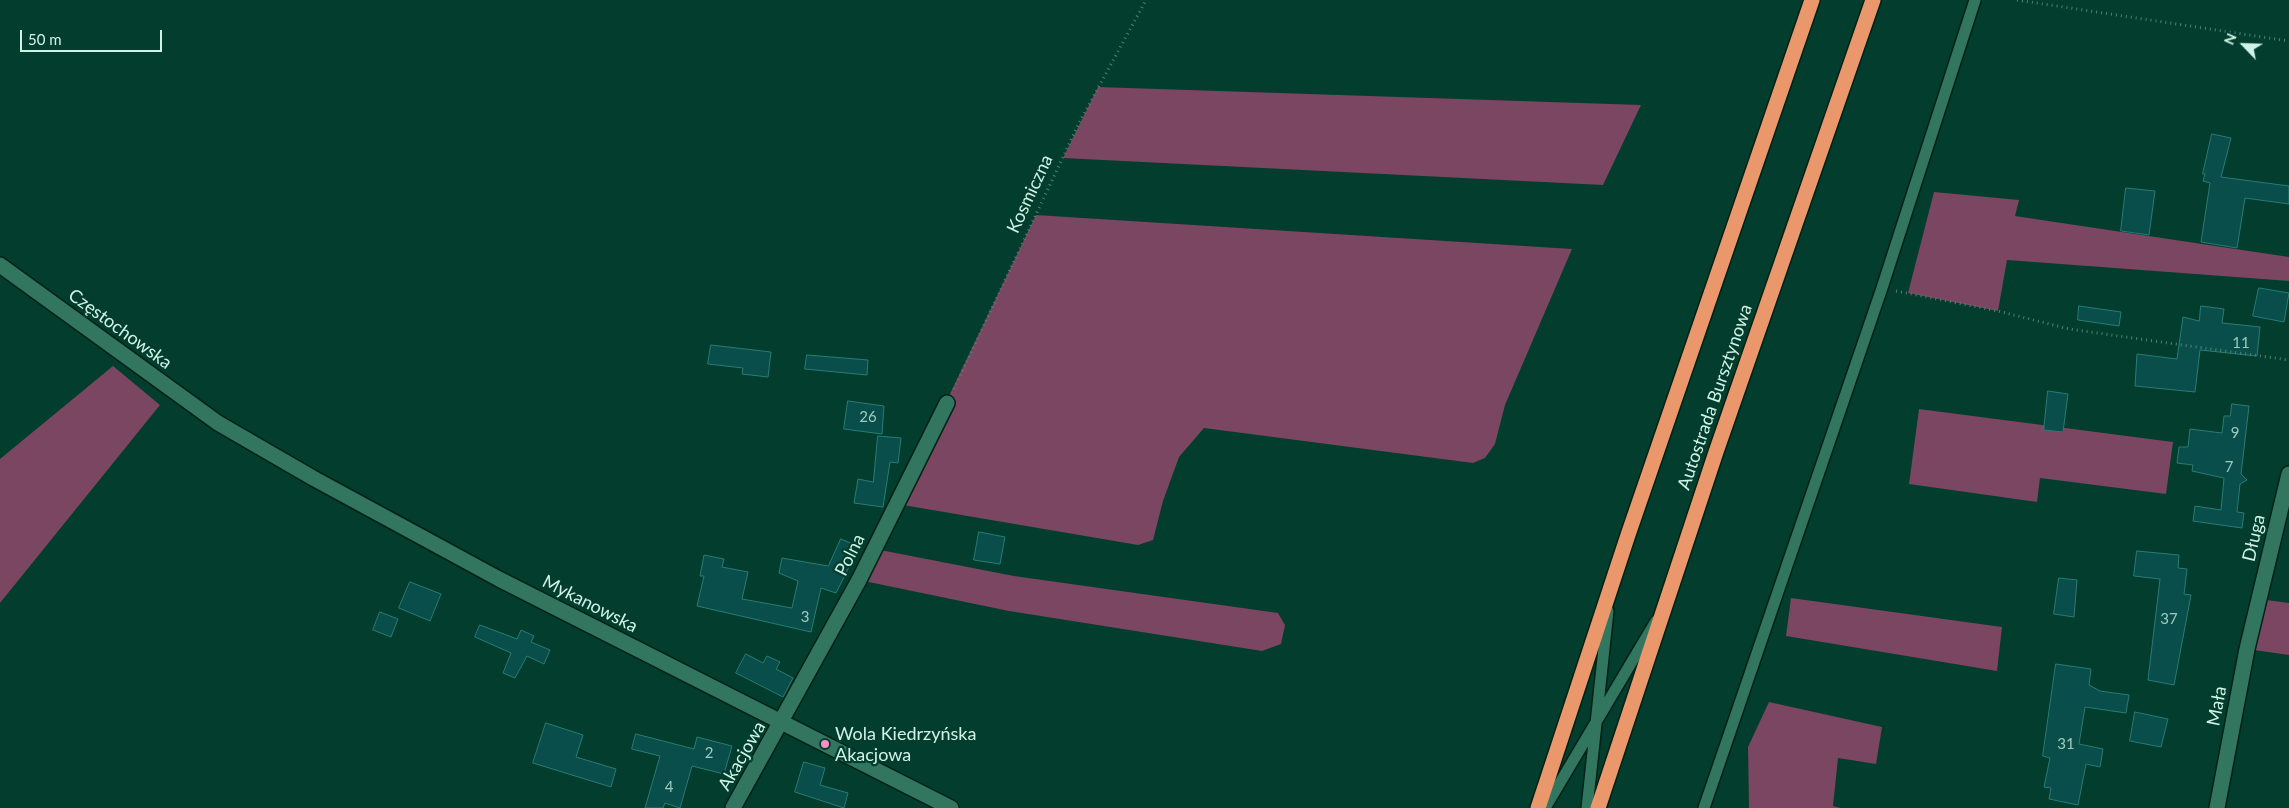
<!DOCTYPE html>
<html>
<head>
<meta charset="utf-8">
<style>
  body { margin:0 }
  #map { position:relative; width:2289px; height:808px; overflow:hidden; background:#023d2d; font-family:Lato,sans-serif }
  canvas { display:block }
  .north { position:absolute; left:2219px; top:20px; width:50px; height:50px; -webkit-text-stroke:4px #023d2d; paint-order:stroke; rotate:294deg; font-size:14px; font-weight:700; line-height:20px; text-align:center; color:#d1f3e5 }
  .north::after { content:''; display:block; margin:auto; width:18px; height:22px; background:#d1f3e5; clip-path:polygon(50% 0,100% 100%,50% 72%,0 100%) }
  .scale { position:absolute; left:20px; top:30px; width:142px; height:22px; box-sizing:border-box; border:2px solid #d1f3e5; border-top:0; padding-left:6px; font-size:15px; line-height:18px; white-space:nowrap; color:#d1f3e5; -webkit-text-stroke:4px #023d2d; paint-order:stroke }
</style>
</head>
<body>
<div id="map">
<canvas width="2289" height="808"></canvas>
<div class="north">N</div>
<div class="scale">50 m</div>
</div>
<script>
const ctx = document.querySelector('canvas').getContext('2d');
ctx.lineJoin = 'round';
function fill(path, color) { ctx.fillStyle = color; ctx.fill(path, 'evenodd'); }
function stroke(path, color, width, dash) { ctx.strokeStyle = color; ctx.lineWidth = width; ctx.lineCap = dash ? 'butt' : 'round'; ctx.setLineDash(dash || []); ctx.stroke(path); }
function write(font, color, halo, rows, align = 'center') {
  ctx.font = font + ' Lato,sans-serif'; ctx.lineWidth = 4.5; ctx.setLineDash([]); ctx.textBaseline = 'middle'; ctx.strokeStyle = halo; ctx.fillStyle = color; for (const [text, x, y, turn = 0] of rows) {
    ctx.save(); ctx.translate(x, y); ctx.rotate((+turn || 0) * Math.PI / 180); ctx.textAlign = isNaN(turn) ? turn : align; if (halo) ctx.strokeText(text, 0, 0); ctx.fillText(text, 0, 0); ctx.restore();
  }
}
fill(new Path2D(`
  M1098 87 1641 105 1603 185 1063 158Z
  M1934 192 2019 200 2015 216 2289 257V281L2007 260 1998 311 1908 293Z
  M1036 215 1572 249 1505 405 1495 444 1485 458 1473 463 1204 428 1179 457 1163 501 1153 540 1138 545 897 504Z
  M113 366 160 405 0 603V459Z
  M1919 409 2173 442 2166 494 2040 478 2037 502 1909 484Z
  M875 549 1014 576 1278 613 1285 625 1281 644 1262 651 1009 611 859 580Z
  M1791 598 2002 627 1997 671 1786 636Z
  M2259 599 2289 603V655L2247 649Z
  M1769 702 1882 727 1876 764 1838 758 1833 806 1841 808H1749L1748 747Z`), '#7a4661');
const building = new Path2D(`
  M2212 134 2231 138 2221 177 2289 186V204L2245 198 2237 248 2201 242 2210 183 2203 181 2205 174H2203Z
  M2126 188 2155 191 2149 235 2121 231Z
  M2259 288 2289 293 2284 322 2253 316Z
  M2079 306 2121 312 2119 326 2078 320Z
  M2201 306 2224 309 2222 323 2260 327 2257 356 2200 350 2195 392 2135 386 2137 354 2177 359 2183 317 2199 321Z
  M711 345 771 352 768 377 742 374 743 368 708 364Z
  M807 355 868 360 867 375 805 369Z
  M2048 391 2068 394 2063 432 2044 430Z
  M848 401 884 406 882 434 844 429Z
  M2232 404 2249 406 2241 474 2247 480 2240 484 2237 512 2244 513 2242 528 2193 521 2195 506 2221 510 2224 478 2192 471 2193 465 2177 463 2179 447H2188L2190 429 2222 433 2224 416H2230Z
  M878 436 901 438 898 463 890 462 883 507 854 503 858 479 873 482Z
  M979 532 1005 537 1000 564 974 560Z
  M841 539 859 547 836 593 821 588 811 632 697 606 704 576H700L704 555 724 559 722 567 748 572 742 599 792 608 798 581 779 573 782 558 828 566Z
  M2137 551 2179 555 2178 568 2187 569 2184 594 2191 595 2174 685 2148 680 2160 579 2134 576Z
  M2059 578 2077 580 2074 617 2054 614Z
  M410 582 441 594 430 621 399 608Z
  M380 612 398 619 391 637 373 630Z
  M480 625 517 639 521 630 534 636 531 642 550 650 544 664 527 656 515 678 503 673 511 653 475 637Z
  M746 654 763 663 767 656 780 662 776 669 793 678 783 697 736 673Z
  M2056 664 2091 669 2089 685 2100 691 2129 695 2126 713 2085 707 2079 744 2103 749 2100 767 2086 764 2078 805 2049 799 2051 788 2044 787 2050 758 2043 756Z
  M2135 712 2168 719 2161 747 2130 741Z
  M546 723 583 735 576 757 616 769 611 787 533 763Z
  M636 734 694 749 697 737 732 746 724 774 692 766 680 808 665 803 663 808H645L660 756 632 749Z
  M804 762 825 768 820 785 848 793 844 808 795 792Z`);
fill(building, '#094e4a');
stroke(building, '#297c76', 1);
const lane = new Path2D(`
  M1545 808 1656 621
  M1587 808 1608 611
  M1704 808 1882 288 1975 0`);
const street = new Path2D(`
  M733 808 859 580 947 403`);
const secondary = new Path2D(`
  M0 265 218 423 313 478 499 579 951 808
  M2217 808 2247 649 2289 474`);
const highway = new Path2D(`
  M1538 808 1628 535 1812 0
  M1598 808 1716 452 1873 0`);
stroke(lane, '#002116', 14);
stroke(street, '#002116', 18);
stroke(secondary, '#002116', 18);
stroke(highway, '#002116', 18);
stroke(new Path2D(`
  M2017 0 2289 41
  M1896 291 1998 311 2069 329 2289 360
  M954 389 1079 123 1146 0`), '#508273', 3, [1, 4]);
stroke(lane, '#32765f', 11);
stroke(street, '#32765f', 15);
stroke(secondary, '#32765f', 15);
stroke(highway, '#e9976b', 15);
for (const [x, y, r, color] of [
  [825,744,5,"#fa8fc7"]
]) { const dot = new Path2D(); dot.arc(x, y, r, 0, 2 * Math.PI); ctx.fillStyle = color; ctx.fill(dot); stroke(dot, '#023d2d', 2); }
write('15px', '#9fcabe', null, [
  ["11",2241,343],
  ["26",868,417],
  ["9",2235,433],
  ["7",2229,467],
  ["3",805,617],
  ["37",2169,619],
  ["31",2066,744],
  ["2",709,753],
  ["4",669,787]
]);
write('18px', '#d1f3e5', '#023d2d', [
  ["Kosmiczna",1030,194,-65],
  ["Częstochowska",120,329,36],
  ["Autostrada Bursztynowa",1715,397,-71],
  ["Długa",2254,538,-77],
  ["Polna",850,555,-63],
  ["Mykanowska",590,604,27],
  ["Mała",2217,706,-79],
  ["Akacjowa",742,756,-60]
]);
write('18px', '#d1f3e5', '#023d2d', [
  ["Wola Kiedrzyńska",835,734],
  ["Akacjowa",835,755]
], 'left');
</script>
</body>
</html>
